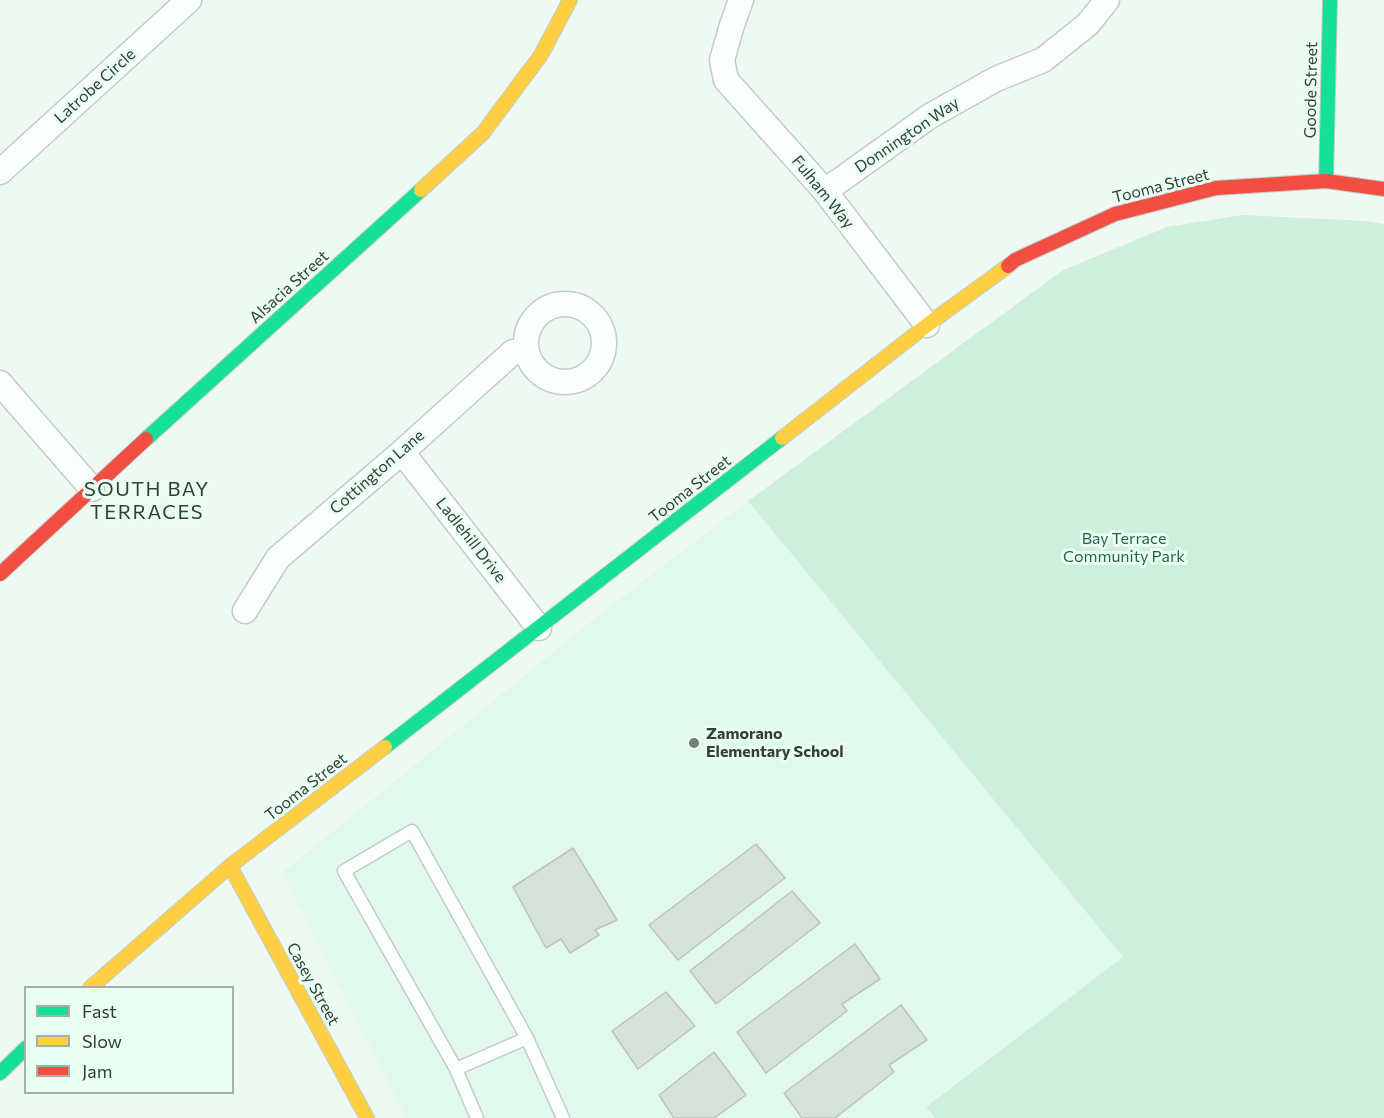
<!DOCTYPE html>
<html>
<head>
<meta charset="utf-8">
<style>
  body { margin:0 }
  #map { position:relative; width:1384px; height:1118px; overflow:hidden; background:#eef9f3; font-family:Commissioner,sans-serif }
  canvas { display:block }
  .legend { position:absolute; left:24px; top:986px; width:210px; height:108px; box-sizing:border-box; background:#e9fef2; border:2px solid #a1b1a8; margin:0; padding:8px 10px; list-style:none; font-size:18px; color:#343e38 }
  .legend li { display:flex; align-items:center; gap:12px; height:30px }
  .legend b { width:30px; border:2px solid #a1b1a8 }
</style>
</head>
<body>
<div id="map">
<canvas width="1384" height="1118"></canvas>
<ul class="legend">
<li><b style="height:8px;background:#16e098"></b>Fast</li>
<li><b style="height:8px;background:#ffcf43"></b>Slow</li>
<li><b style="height:8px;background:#f24e42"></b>Jam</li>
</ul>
</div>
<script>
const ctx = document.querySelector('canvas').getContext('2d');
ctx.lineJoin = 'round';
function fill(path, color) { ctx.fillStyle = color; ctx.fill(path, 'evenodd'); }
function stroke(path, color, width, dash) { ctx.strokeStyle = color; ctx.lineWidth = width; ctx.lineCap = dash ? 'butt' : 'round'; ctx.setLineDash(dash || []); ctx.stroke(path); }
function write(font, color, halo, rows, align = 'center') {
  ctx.font = font + ' Commissioner,sans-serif'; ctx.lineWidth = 6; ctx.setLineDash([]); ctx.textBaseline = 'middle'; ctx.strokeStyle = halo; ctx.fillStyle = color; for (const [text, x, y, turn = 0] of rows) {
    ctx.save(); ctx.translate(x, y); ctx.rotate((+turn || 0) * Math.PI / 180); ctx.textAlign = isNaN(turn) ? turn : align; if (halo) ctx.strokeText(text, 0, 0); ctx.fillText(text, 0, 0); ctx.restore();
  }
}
fill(new Path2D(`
  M748 501 1123 957 926 1106 935 1118H406L282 873 600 614Z`), '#e1f9ec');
fill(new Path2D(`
  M1242 215 1366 221 1384 224V1118H935L926 1107 1123 957 748 501 1063 270 1167 227Z`), '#cfefdd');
const building = new Path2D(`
  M756 844 785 878 678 960 649 925Z
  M573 848 617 920 595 930 599 935 570 953 561 939 546 948 513 887Z
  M792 891 820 923 716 1004 690 971Z
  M855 944 880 979 842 1004 847 1011 766 1073 737 1032Z
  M666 992 695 1026 638 1069 612 1031Z
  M901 1005 927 1040 889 1065 894 1072 835 1118H802L784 1093Z
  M714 1052 746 1095 714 1118H674L659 1095Z`);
fill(building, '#d7e1db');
stroke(building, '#bbc4bf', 1.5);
const lane = new Path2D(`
  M456 1069 527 1038
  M477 1118 456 1069 344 871 412 831 527 1038 563 1118`);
const street = new Path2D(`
  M741 0 732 25 722 60 726 80 825 191 927 325
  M0 172 189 0
  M825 191 930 116 996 79 1043 60 1088 24 1107 0
  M526 343a39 39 0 1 1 78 0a39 39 0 1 1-78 0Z
  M0 383 92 489
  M402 452 539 628
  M245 611 278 558 402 452 513 352 526 351`);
const fast = new Path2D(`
  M1326 181 1330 0
  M146 439 421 190
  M385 747 782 438
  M0 1073 26 1048`);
const slow = new Path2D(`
  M421 190 483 133 541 55 570 0
  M782 438 927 325 1008 266
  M230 866 367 1118
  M90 988 230 866 385 747`);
const jam = new Path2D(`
  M1008 266 1015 260 1115 214 1216 188 1326 181 1384 189
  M0 574 146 439`);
stroke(lane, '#c3cdc8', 15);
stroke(street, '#c3cdc8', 27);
stroke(fast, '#c3cdc8', 16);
stroke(slow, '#c3cdc8', 16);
stroke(jam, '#c3cdc8', 16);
stroke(lane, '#fcfefd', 12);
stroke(street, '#fcfefd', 24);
stroke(fast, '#16e098', 14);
stroke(slow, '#ffcf43', 14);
stroke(jam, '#f24e42', 14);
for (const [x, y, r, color] of [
  [694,743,6,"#757f79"]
]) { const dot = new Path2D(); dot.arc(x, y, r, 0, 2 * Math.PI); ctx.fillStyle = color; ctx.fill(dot); stroke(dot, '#e9fef2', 2); }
write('16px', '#343e38', '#e9fef2', [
  ["Latrobe Circle",95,86,-42],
  ["Goode Street",1311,90,-89],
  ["Donnington Way",907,135,-34],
  ["Tooma Street",1161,186,-14],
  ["Fulham Way",823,192,51],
  ["Alsacia Street",289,287,-42],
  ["Cottington Lane",377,472,-41],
  ["Tooma Street",690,489,-38],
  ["Ladlehill Drive",471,540,52],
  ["Tooma Street",306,787,-38],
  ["Casey Street",313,984,61]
]);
write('16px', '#266548', '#e9fef2', [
  ["Bay Terrace",1124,539],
  ["Community Park",1124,557]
]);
write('bold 16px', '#343e38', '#e9fef2', [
  ["Zamorano",706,734],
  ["Elementary School",706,752]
], 'left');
ctx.letterSpacing = '1.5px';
write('20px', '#343e38', '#e9fef2', [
  ["SOUTH BAY",147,489],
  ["TERRACES",147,512]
]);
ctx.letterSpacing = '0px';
</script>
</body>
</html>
